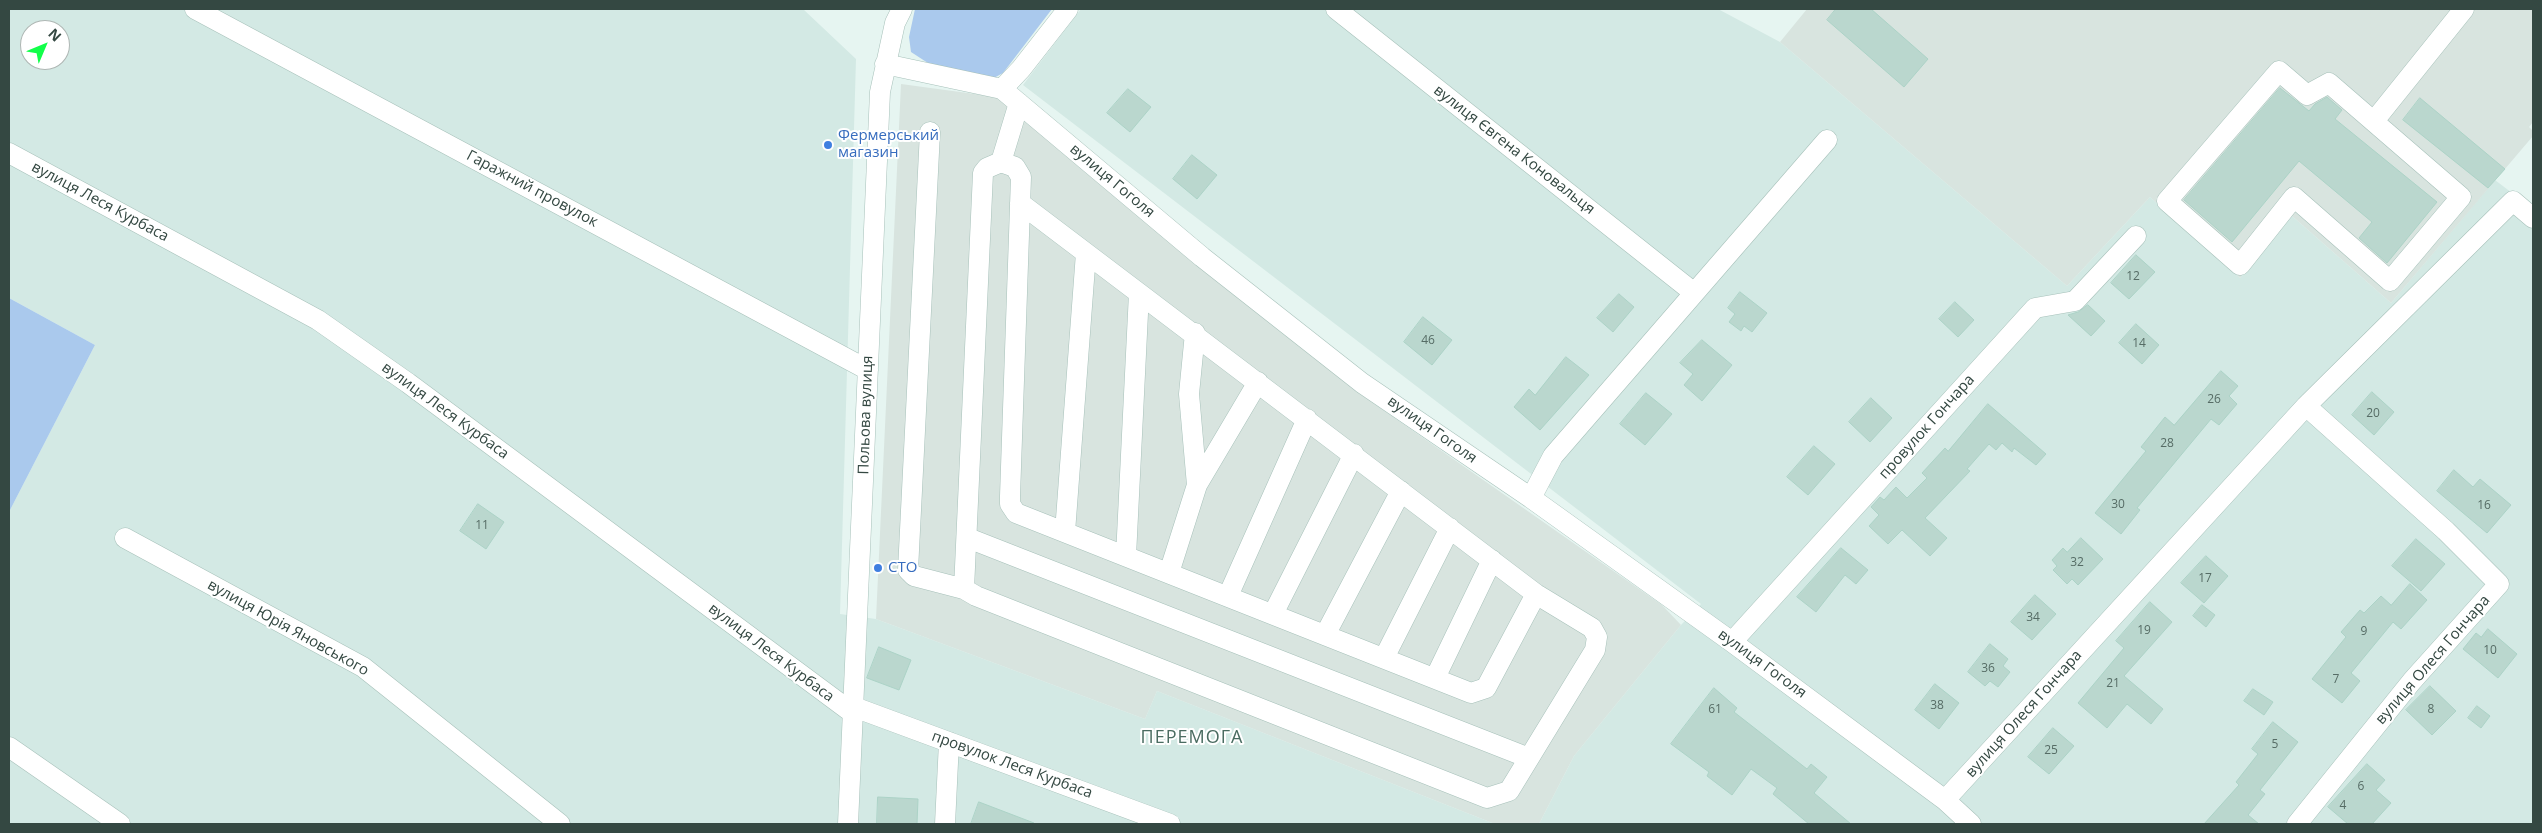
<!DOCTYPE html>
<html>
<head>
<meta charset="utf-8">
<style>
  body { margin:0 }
  #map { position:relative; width:2542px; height:833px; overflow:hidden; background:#e6f5f1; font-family:"Open Sans",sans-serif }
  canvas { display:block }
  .frame { position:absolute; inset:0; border:10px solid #344842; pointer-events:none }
  .north { position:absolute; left:20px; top:20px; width:50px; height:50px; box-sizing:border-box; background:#fff; border:1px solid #aeb6b3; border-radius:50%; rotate:45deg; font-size:14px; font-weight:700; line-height:20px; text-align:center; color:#344842 }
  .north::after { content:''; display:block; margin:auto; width:18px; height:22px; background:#12ff4a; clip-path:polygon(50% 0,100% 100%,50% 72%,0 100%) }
</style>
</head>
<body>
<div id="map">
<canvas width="2542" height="833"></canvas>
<div class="frame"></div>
<div class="north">N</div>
</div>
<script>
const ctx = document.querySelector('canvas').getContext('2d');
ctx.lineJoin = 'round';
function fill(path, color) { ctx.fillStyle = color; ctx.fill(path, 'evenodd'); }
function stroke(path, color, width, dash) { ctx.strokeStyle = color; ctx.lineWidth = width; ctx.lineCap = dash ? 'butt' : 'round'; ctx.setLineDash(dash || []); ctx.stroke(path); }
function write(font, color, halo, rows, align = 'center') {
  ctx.font = font + ' "Open Sans",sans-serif'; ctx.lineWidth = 4; ctx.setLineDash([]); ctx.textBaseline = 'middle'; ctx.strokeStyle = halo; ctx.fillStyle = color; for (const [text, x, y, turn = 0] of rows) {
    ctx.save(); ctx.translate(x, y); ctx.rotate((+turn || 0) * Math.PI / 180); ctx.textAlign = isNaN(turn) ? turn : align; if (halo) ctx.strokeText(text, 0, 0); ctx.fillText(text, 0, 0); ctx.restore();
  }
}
fill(new Path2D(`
  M9 9H803L856 59 840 614 876 619 1145 719 1157 691 1495 824H9V512L95 345 9 298ZM30 30H60V60H30Z
  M1081 9H1718L1780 42 2067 286 2150 197 2240 278 2292 216 2391 303 2495 180 2533 209V824H1539L1574 756 1681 625 1701 604 1023 85Z`), '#d3e9e4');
fill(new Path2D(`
  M1807 9H2533V122L2529 127 2533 131V136L2391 303 2292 216 2240 278 2150 197 2067 286 1780 42Z
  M901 84 997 97 1198 266 1359 393 1662 605 1681 625 1574 756 1539 824H1495L1157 691 1145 719 876 619Z`), '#d8e4df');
fill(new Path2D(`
  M915 9H1052L1003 73 992 79 931 65 911 52 909 37Z
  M9 298 95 345 9 512Z`), '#aac9ed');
const building = new Path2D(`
  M1836 9H1871L1928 59 1904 87 1827 20Z
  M2280 88 2309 111 2315 104 2327 97 2342 110 2335 119 2437 202 2387 263 2359 238 2372 222 2299 161 2232 242 2184 200Z
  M1128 89 1151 107 1130 132 1107 113Z
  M2420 98 2505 169 2488 188 2403 120Z
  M1192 155 1217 175 1197 199 1173 179Z
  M2136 255 2155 272 2129 299 2111 283Z
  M1740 292 1767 313 1752 332 1744 326 1741 331 1729 322 1735 314 1728 308Z
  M1619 294 1634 307 1613 332 1597 318Z
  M1955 302 1974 320 1958 337 1939 319Z
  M2088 305 2105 321 2091 336 2068 315 2078 312Z
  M1423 317 1452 340 1432 365 1404 342Z
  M2136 324 2159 345 2142 364 2119 343Z
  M1702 340 1732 365 1702 401 1684 385 1693 374 1680 363Z
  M1566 357 1589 375 1540 430 1514 407 1529 389 1535 395Z
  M2221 371 2238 386 2229 396 2237 404 2219 425 2211 419 2137 508 2140 510 2121 534 2095 513 2146 451 2141 447 2165 417 2174 425Z
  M2372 392 2394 412 2374 435 2352 415Z
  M1646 393 1672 414 1645 445 1620 424Z
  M1871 398 1892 418 1870 442 1849 422Z
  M1988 404 2046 454 2036 465 2014 448 2012 452 2002 443 1996 450 1989 444 1967 469 1970 471 1925 518 1947 538 1930 556 1902 530 1888 544 1869 526 1879 515 1871 507 1880 497 1884 500 1896 487 1907 498 1927 478 1922 473 1945 448 1948 451Z
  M1814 446 1835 464 1808 495 1787 477Z
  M2454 470 2473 487 2480 479 2511 505 2487 533 2437 491Z
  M478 504 504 522 486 549 460 531Z
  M2081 538 2103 559 2078 585 2072 579 2067 584 2053 570 2057 566 2052 560 2063 548 2067 552Z
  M2416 539 2445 564 2421 591 2392 566Z
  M1841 548 1868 570 1856 584 1845 575 1816 612 1797 597Z
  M2206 556 2228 576 2204 603 2181 583Z
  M2410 584 2427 600 2401 629 2393 622 2351 673 2360 681 2342 703 2312 679 2346 637 2341 632 2360 610 2364 613 2381 596 2391 605Z
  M2035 595 2056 614 2032 640 2011 622Z
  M2150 602 2172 622 2124 676 2163 709 2151 724 2127 704 2107 728 2078 703 2124 648 2116 641Z
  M2202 605 2215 615 2206 627 2193 616Z
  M2488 629 2517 654 2498 678 2463 649 2476 633 2481 637Z
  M1990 644 2008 659 2003 666 2010 672 1998 687 1990 681 1985 686 1968 672Z
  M879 647 911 660 899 690 867 678Z
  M1935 684 1959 703 1939 729 1915 710Z
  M2430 686 2456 711 2432 735 2406 710Z
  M1714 688 1737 708 1734 712 1807 769 1811 764 1827 777 1814 793 1851 824H1809L1773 794 1777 788 1751 769 1732 795 1707 776 1709 772 1671 744Z
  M2253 689 2273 702 2264 715 2244 701Z
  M2477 706 2490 716 2481 728 2468 718Z
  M2273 722 2298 742 2260 790 2265 794 2248 815 2259 824H2204L2239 785 2236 782 2258 754 2252 749Z
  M2053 728 2074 746 2049 774 2028 757Z
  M2367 764 2385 780 2376 790 2391 803 2372 824H2348L2328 807Z
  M878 797 918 799 917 824H877Z
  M979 802 1034 823 1033 824H971Z`);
fill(building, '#bad7ce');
stroke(building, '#acd3c7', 1);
const minor = new Path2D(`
  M195 9 868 370
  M1336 9 1693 292
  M885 64 1002 89 1202 257 1362 383 1531 498 1732 642 1945 800 1971 824
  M2279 71 2307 95 2329 83 2461 197 2390 281 2294 197 2240 265 2167 201Z
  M1002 89 1021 69 1068 9
  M1019 103 1001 162 1015 167 1021 177 1010 496V504L1016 513 1471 693 1486 688 1536 594
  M2374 121 2464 9
  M930 132 908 570 914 576 964 589
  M9 153 318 320 408 383 854 714
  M1001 162 987 168 983 173 964 589 976 596 1487 798 1509 791 1595 650 1597 637 1592 628 1536 594 1020 203
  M1195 333 1189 394 1197 485
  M1531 498 1553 456 1827 140
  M1065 532 1086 253
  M125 538 363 667 560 824
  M968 538 1529 758
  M1126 556 1139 293
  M1169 573 1197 485 1258 382
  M1228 596 1307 419
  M1273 614 1354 454
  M1325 635 1401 491
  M1732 642 2035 308 2075 301 2136 236
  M1384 658 1450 528
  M1435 678 1492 560
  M854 707 1170 824
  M9 747 120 824
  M1945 800 2306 406 2513 201 2533 218
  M848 824 880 92 895 23 902 9
  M945 824 949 742
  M2297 824 2412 681 2499 584 2446 531 2306 406`);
stroke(minor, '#a7c1ba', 21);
stroke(minor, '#fff', 20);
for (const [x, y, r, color] of [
  [828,145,5,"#3f7fe0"],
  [878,568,5,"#3f7fe0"]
]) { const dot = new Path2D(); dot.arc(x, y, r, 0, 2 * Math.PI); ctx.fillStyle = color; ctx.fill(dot); stroke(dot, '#fff', 2); }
write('12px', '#566c65', null, [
  ["12",2133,277],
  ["46",1428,341],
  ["14",2139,344],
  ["26",2214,400],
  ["20",2373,414],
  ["28",2167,444],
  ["30",2118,505],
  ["16",2484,506],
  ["11",482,526],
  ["32",2077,563],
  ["17",2205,579],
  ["34",2033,618],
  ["19",2144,631],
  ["9",2364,632],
  ["10",2490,651],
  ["36",1988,669],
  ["7",2336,680],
  ["21",2113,684],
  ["38",1937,706],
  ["61",1715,710],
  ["8",2431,710],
  ["5",2275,745],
  ["25",2051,751],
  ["6",2361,787],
  ["4",2343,806]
]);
write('15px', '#366cbe', '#fff', [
  ["Фермерський",838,136],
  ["магазин",838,153],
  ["СТО",888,568]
], 'left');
write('15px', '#344842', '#fff', [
  ["вулиця Євгена Коновальця",1514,150,38],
  ["вулиця Гоголя",1112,181,40],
  ["Гаражний провулок",532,189,28],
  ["вулиця Леся Курбаса",100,202,28],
  ["вулиця Леся Курбаса",445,411,36],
  ["Польова вулиця",866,415,-88],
  ["провулок Гончара",1927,427,-48],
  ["вулиця Гоголя",1432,430,35],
  ["вулиця Юрія Яновського",288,628,29],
  ["вулиця Леся Курбаса",771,653,37],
  ["вулиця Олеся Гончара",2433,660,-49],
  ["вулиця Гоголя",1762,664,36],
  ["вулиця Олеся Гончара",2024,714,-48],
  ["провулок Леся Курбаса",1012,765,20]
]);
ctx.letterSpacing = '1px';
write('18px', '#4a6c61', '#fff', [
  ["ПЕРЕМОГА",1192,738]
]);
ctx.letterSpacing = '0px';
</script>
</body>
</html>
